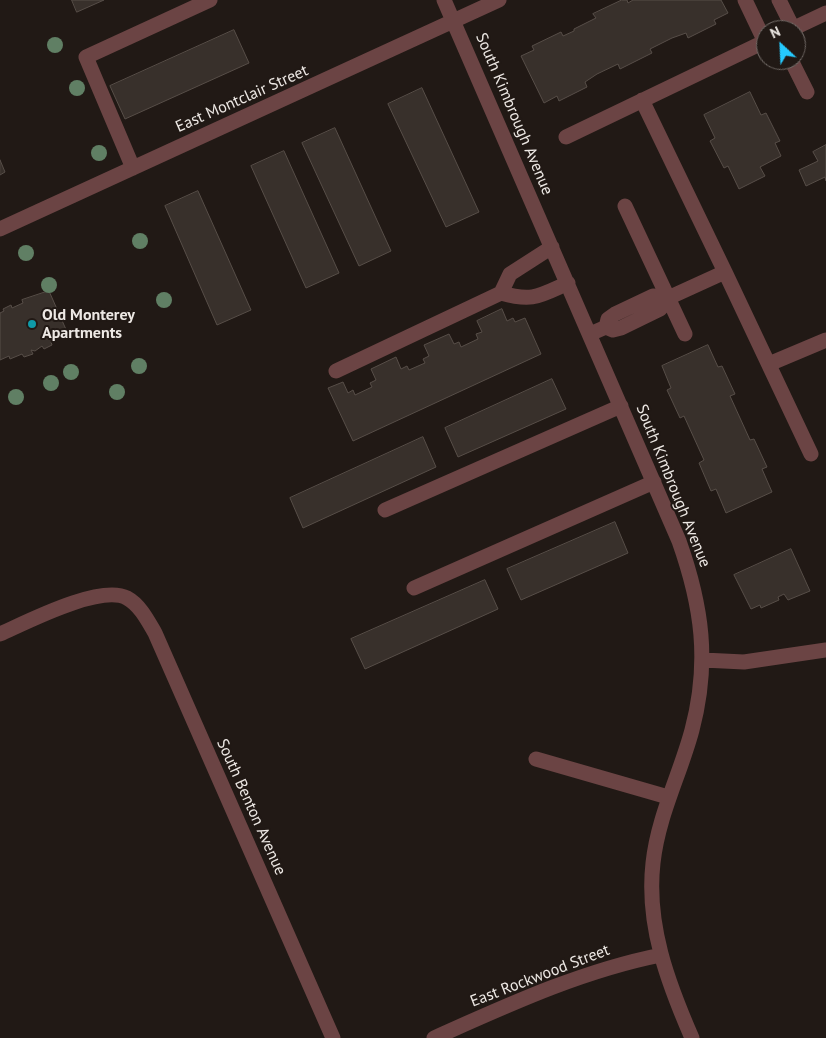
<!DOCTYPE html>
<html>
<head>
<meta charset="utf-8">
<style>
  body { margin:0 }
  #map { position:relative; width:826px; height:1038px; overflow:hidden; background:#211915; font-family:"PT Sans",sans-serif }
  canvas { display:block }
  .north { position:absolute; left:756px; top:20px; width:50px; height:50px; box-sizing:border-box; background:#211915; border:1px solid #736c68; border-radius:50%; rotate:335deg; font-size:14px; font-weight:700; line-height:20px; text-align:center; color:#ede8e4 }
  .north::after { content:''; display:block; margin:auto; width:18px; height:22px; background:#25c9fe; clip-path:polygon(50% 0,100% 100%,50% 72%,0 100%) }
</style>
</head>
<body>
<div id="map">
<canvas width="826" height="1038"></canvas>
<div class="north">N</div>
</div>
<script>
const ctx = document.querySelector('canvas').getContext('2d');
ctx.lineJoin = 'round';
function fill(path, color) { ctx.fillStyle = color; ctx.fill(path, 'evenodd'); }
function stroke(path, color, width, dash) { ctx.strokeStyle = color; ctx.lineWidth = width; ctx.lineCap = dash ? 'butt' : 'round'; ctx.setLineDash(dash || []); ctx.stroke(path); }
function write(font, color, halo, rows, align = 'center') {
  ctx.font = font + ' "PT Sans",sans-serif'; ctx.lineWidth = 4; ctx.setLineDash([]); ctx.textBaseline = 'middle'; ctx.strokeStyle = halo; ctx.fillStyle = color; for (const [text, x, y, turn = 0] of rows) {
    ctx.save(); ctx.translate(x, y); ctx.rotate((+turn || 0) * Math.PI / 180); ctx.textAlign = isNaN(turn) ? turn : align; if (halo) ctx.strokeText(text, 0, 0); ctx.fillText(text, 0, 0); ctx.restore();
  }
}
const building = new Path2D(`
  M72 0H104L77 12Z
  M622 0H627L628 3 633 0H721L728 13 714 20 716 24 688 38 686 33 672 38 650 49 652 53 620 69 618 64 597 74 585 82 587 87 559 101 557 96 544 103 521 56 534 50 532 46 561 32 563 36 574 31V29L596 18 593 14Z
  M234 30 249 63 125 119 110 86Z
  M422 88 479 212 446 227 388 104Z
  M750 92 761 115 766 113 780 141 775 143 781 156 760 167 765 176 739 189 728 166 724 168 710 141 715 138 704 115Z
  M335 128 391 251 359 266 302 143Z
  M826 145V181L825 177 806 186 799 170 818 161 813 152Z
  M284 151 339 273 306 288 251 166Z
  M0 160 5 172 0 175Z
  M198 191 251 310 217 325 165 206Z
  M49 291 68 334 51 342 52 345 44 349 42 346 35 351 31 350 33 354 24 357 22 354 10 359 9 356 0 360V313L4 311 3 309 11 305 12 308 23 303 22 300Z
  M502 309 507 321 513 318 515 322 525 318 541 354 353 441 328 388 343 382 348 393 353 390 355 395 372 387 370 383 376 380 371 369 396 357 401 369 407 366 409 370 425 363 423 359 429 356 424 345 449 334 454 344 459 342 461 347 478 339 476 334 482 332 477 321Z
  M708 345 718 367 722 366 735 394 730 396 750 440 754 439 767 467 762 469 772 492 726 513 716 489 711 491 699 463 704 460 684 416 680 418 667 390 671 388 662 366Z
  M552 379 566 409 458 457 445 428Z
  M423 437 436 467 303 528 290 498Z
  M615 522 628 553 521 600 507 569Z
  M791 549 810 591 788 600 784 594 778 597 779 600 761 608 760 605 751 609 734 575Z
  M485 580 498 609 365 669 351 639Z`);
fill(building, '#38302b');
stroke(building, '#574e48', 1);
stroke(new Path2D(`
  M444 0 679 541C702 606 710 662 692 730 680 775 658 816 653 863 646 925 668 983 692 1038
  M745 0 765 42
  M779 0 793 28
  M790 30 826 13
  M791 60 807 92
  M566 137 766 41
  M133 168 86 57 210 0
  M625 206 685 334
  M0 229 499 0
  M725 272 811 454
  M501 293C533 302 539 296 568 283
  M606 327 608 319 615 314 653 296 668 298
  M590 334 606 327 613 330 621 328 660 309 668 298 725 272 642 100
  M769 364 826 340
  M336 371 501 293 510 274 552 247
  M385 510 621 406
  M414 588 654 482
  M0 634C27 622 100 584 127 598 140 605 148 621 155 633L333 1038
  M703 660 744 662 826 650
  M536 759 668 797
  M434 1038C508 1005 581 971 661 955`), '#6b4444', 15);
ctx.fillStyle = '#607f64';
for (const [x, y] of [
  [55,45],
  [77,88],
  [99,153],
  [140,241],
  [26,253],
  [49,285],
  [164,300],
  [139,366],
  [71,372],
  [51,383],
  [117,392],
  [16,397]
]) { ctx.beginPath(); ctx.arc(x, y, 8, 0, 2 * Math.PI); ctx.fill(); }
for (const [x, y, r, color] of [
  [32,324,5,"#0f9aa8"]
]) { const dot = new Path2D(); dot.arc(x, y, r, 0, 2 * Math.PI); ctx.fillStyle = color; ctx.fill(dot); stroke(dot, '#211915', 2); }
write('16px', '#ede8e4', '#211915', [
  ["East Montclair Street",242,99,-24],
  ["South Kimbrough Avenue",514,114,67],
  ["South Kimbrough Avenue",673,486,68],
  ["South Benton Avenue",251,807,66],
  ["East Rockwood Street",540,976,-21]
]);
write('bold 16px', '#ede8e4', '#211915', [
  ["Old Monterey",42,315],
  ["Apartments",42,333]
], 'left');
</script>
</body>
</html>
